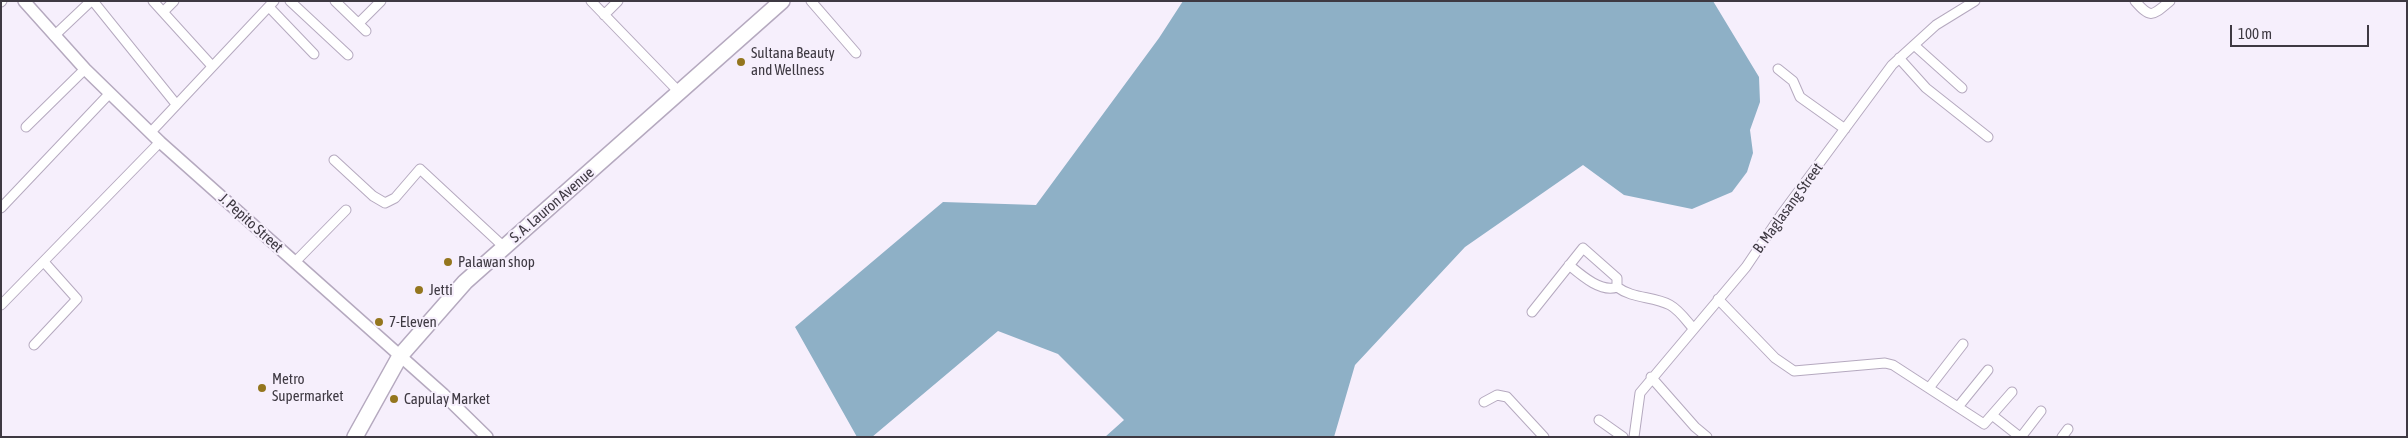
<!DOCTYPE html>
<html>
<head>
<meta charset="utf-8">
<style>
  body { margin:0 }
  #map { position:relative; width:2408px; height:438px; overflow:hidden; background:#f6effc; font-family:"Asap Condensed",sans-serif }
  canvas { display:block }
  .frame { position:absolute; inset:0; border:2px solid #3e3942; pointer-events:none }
  .scale { position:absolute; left:2230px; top:25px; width:139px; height:22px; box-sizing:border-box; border:2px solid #3e3942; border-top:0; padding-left:6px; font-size:15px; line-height:18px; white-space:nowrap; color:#3e3942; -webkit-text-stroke:4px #f6effc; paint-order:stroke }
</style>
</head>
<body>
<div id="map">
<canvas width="2408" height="438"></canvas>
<div class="frame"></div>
<div class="scale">100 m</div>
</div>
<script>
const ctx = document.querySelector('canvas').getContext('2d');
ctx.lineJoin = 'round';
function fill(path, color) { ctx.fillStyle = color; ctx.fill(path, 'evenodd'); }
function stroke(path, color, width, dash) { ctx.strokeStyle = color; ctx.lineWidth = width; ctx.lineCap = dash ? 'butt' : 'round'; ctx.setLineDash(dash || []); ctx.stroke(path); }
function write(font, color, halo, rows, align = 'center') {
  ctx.font = font + ' "Asap Condensed",sans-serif'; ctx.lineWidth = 4.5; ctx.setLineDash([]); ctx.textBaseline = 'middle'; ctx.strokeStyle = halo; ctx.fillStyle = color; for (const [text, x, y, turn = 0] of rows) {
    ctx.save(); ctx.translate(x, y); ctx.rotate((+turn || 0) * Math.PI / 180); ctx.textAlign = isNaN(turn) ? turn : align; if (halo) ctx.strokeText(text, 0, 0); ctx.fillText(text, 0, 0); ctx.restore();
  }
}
fill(new Path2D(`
  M1183 1H1713L1759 77 1760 102 1750 130 1753 153 1747 172 1732 192 1692 209 1624 195 1583 165 1465 247 1355 365 1334 437H1105L1124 420 1058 354 998 331 872 437H857L795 327 943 202 1036 205 1159 38Z`), '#8eb0c6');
const minor = new Path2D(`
  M93 1 176 104
  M153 1 212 66
  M290 1 348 55
  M335 1 366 31
  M591 1 680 93
  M811 1 856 53
  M2135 1C2151 19 2152 16 2170 1
  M1 2 2 1
  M269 7 314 54
  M163 12 174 1
  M604 15 618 1
  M359 23 381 1
  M54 36 91 1
  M1914 45 1962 88
  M1899 58 1926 88 1988 137
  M1778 69 1793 81 1800 97 1845 129
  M26 127 85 69
  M151 132 274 1
  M334 160 373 196 385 203 395 198 420 169 504 247
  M1 208 110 93
  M295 262 346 210
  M1569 265C1581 275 1601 293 1617 287
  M1718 299 1775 358 1794 371 1885 363 1893 365 1984 424 2012 392
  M1 305 160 142
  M1532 312 1583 248 1617 278V287C1633 299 1653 296 1670 305 1679 310 1686 320 1692 327
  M34 345 77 299 44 262
  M1651 377 1695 427 1707 437
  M1929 388 1963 344
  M1484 402 1497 395 1507 397 1544 437
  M1958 407 1988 370
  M1992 415 2020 437
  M1599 420 1623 437
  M1634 437 1640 393 1746 267 1781 215 1892 65 1936 25 1975 1
  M2021 437 2041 411
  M2062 437 2068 429`);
const tertiary = new Path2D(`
  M24 1 85 69 160 142 443 394 487 437`);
const trunk = new Path2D(`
  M355 437 400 356 465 282 782 1`);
stroke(minor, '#b5a9bf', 11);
stroke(tertiary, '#b5a9bf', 14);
stroke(trunk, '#b5a9bf', 18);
stroke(minor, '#fff', 9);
stroke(tertiary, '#fff', 11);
stroke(trunk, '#fff', 15);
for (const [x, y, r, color] of [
  [741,62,5,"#94761e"],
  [448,262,5,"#94761e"],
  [419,290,5,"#94761e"],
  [379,322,5,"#94761e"],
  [262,388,5,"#94761e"],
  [394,399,5,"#94761e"]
]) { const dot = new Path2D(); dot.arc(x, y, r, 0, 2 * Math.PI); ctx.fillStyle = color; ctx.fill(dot); stroke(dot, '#f6effc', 2); }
write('15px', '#3e3942', '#f6effc', [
  ["Sultana Beauty",751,53],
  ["and Wellness",751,70],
  ["Palawan shop",458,262],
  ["Jetti",429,290],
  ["7-Eleven",389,322],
  ["Metro",272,379],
  ["Supermarket",272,396],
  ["Capulay Market",404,399]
], 'left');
write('15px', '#3e3942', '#f6effc', [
  ["S. A. Lauron Avenue",552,205,-41],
  ["B. Maglasang Street",1788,208,-54],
  ["J. Pepito Street",251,223,42]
]);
</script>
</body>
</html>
